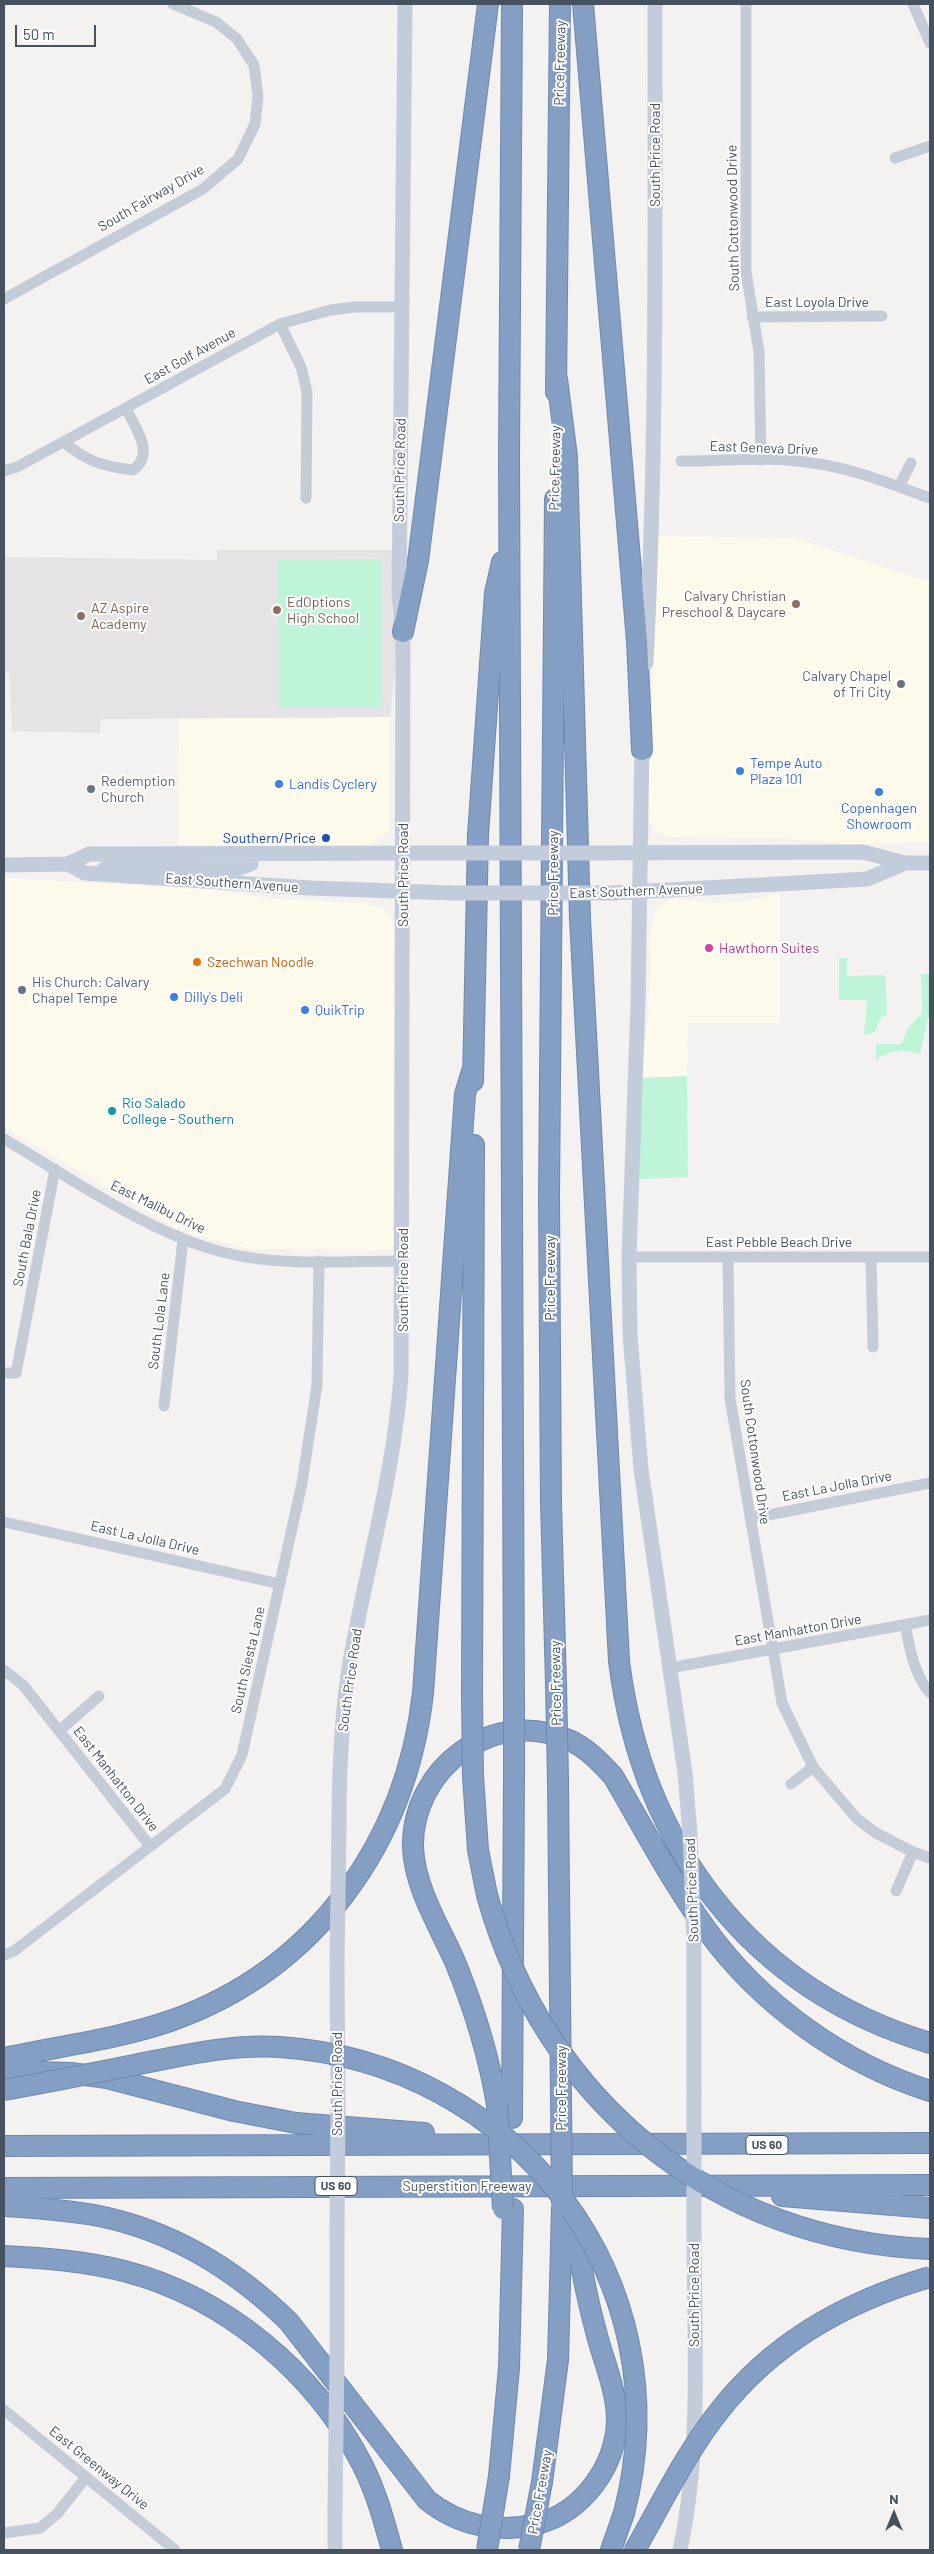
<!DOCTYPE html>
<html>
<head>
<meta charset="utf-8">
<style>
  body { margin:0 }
  #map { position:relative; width:934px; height:2554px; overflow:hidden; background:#f4f2f1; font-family:Barlow,sans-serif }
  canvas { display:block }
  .frame { position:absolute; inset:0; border:5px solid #475261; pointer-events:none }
  .north { position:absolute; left:869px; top:2489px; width:50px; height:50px; -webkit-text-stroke:4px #fff; paint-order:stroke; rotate:0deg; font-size:14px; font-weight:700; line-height:20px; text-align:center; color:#475261 }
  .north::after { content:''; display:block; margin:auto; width:18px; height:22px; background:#475261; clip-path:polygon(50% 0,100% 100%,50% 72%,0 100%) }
  .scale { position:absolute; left:15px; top:25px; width:81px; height:22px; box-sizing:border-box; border:2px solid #475261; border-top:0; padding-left:6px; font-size:15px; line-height:18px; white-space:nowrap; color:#475261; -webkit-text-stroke:4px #fff; paint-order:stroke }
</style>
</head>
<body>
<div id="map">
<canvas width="934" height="2554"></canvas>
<div class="frame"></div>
<div class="north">N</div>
<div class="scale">50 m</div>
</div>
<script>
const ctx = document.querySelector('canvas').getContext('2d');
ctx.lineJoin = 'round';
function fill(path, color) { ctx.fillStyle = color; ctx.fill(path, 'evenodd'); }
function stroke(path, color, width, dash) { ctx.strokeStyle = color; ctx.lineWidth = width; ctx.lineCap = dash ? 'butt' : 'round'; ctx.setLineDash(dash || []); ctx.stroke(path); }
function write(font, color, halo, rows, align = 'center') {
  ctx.font = font + ' Barlow,sans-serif'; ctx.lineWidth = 4; ctx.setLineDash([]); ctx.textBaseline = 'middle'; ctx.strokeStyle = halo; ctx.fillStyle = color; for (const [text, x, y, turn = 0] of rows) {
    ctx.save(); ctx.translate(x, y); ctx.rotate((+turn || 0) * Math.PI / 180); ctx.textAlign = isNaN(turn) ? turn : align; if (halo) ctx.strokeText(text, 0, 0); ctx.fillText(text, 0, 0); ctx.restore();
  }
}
fill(new Path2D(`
  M658 536 794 538 930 582V842L852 844 779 838 669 837 656 832 650 823 648 813Z
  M390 717V822L389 830 379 841 363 845H178L179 718Z
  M4 878 216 890 273 899 365 903 385 910 395 926 393 1247 388 1250 250 1249 195 1235 172 1226 4 1127Z
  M780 893V1023H688L687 1076 640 1078 648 1020 651 931 656 910 667 901 675 899 713 903 750 901Z`), '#fefaeb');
fill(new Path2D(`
  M217 550H396V659L390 717 101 719 100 733 12 731 9 673H4V557L217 560Z`), '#e5e3e3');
fill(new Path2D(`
  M381 559 382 707 279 708 278 560Z
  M839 958H847V976L884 975 886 979 887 1014 880 1019 875 1032 864 1035 867 1000H839Z
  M921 974H930V1018H928L920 1054C903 1049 890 1050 876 1060V1044H902L908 1028 922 1013Z
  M687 1076 688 1177 639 1179 640 1078Z`), '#bef4d8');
const motorway = new Path2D(`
  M512 4 509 455 514 1701
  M583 4 637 641 642 750
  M557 379 567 457 580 919 619 1661C642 1845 750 1989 930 2043
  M556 392 560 4
  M555 499 549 1196 551 1503 556 1684
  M403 632 418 561 488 4
  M473 1081 478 835 495 593 502 562
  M472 1693 474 1145
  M473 1776 478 1850 487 1895
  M558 1781 561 2101
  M4 2058C60 2046 119 2039 173 2020 317 1968 406 1842 423 1693L465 1094 473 1068
  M4 2071 71 2073 107 2078 234 2111 296 2123 424 2133
  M497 2105C489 2056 475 2011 456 1964 440 1927 415 1889 413 1848 411 1768 494 1706 569 1740 587 1748 600 1762 613 1776 643 1827 671 1881 706 1929 760 2004 842 2063 930 2091
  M512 2118 514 1774
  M4 2146 930 2143
  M4 2188 930 2185
  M782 2196 930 2208
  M4 2206C35 2208 67 2210 99 2216 172 2231 236 2270 289 2322L427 2500C458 2525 498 2534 537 2524 583 2512 616 2466 617 2420 617 2393 605 2364 598 2339 587 2299 578 2257 575 2216
  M4 2256C45 2258 84 2261 124 2271 225 2297 315 2372 362 2464 376 2491 384 2521 392 2550
  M499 2476 509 2368 513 2209
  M542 2482 558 2360 562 2208
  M611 2550 624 2513
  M635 2550 650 2523`);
stroke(motorway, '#7089b0', 22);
stroke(new Path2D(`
  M746 4V272L759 352 761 460
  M913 4 930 43
  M895 158 930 146
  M4 299 203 189 238 159 255 124 258 96 254 65 237 39 216 22 173 4
  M752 317 882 316
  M280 324 301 367 307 392 306 498
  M63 442C89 462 101 466 133 470 156 454 135 428 126 408
  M681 461C724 461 770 456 812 463 853 468 892 485 930 498
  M4 471 17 467 280 324 331 310 354 307H403
  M899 487 911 463
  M4 1139C69 1177 149 1233 222 1252 279 1267 344 1261 403 1261
  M629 1257H930
  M871 1257 873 1347
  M728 1258 730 1398 782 1703 813 1767 857 1819 876 1833 913 1852 930 1858
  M4 1373H16L55 1169
  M164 1406 183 1240
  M750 1517 774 1514 930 1483
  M4 1522 280 1584
  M905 1625C910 1649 914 1675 930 1693
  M670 1668 930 1620
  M4 1670 23 1685 150 1846
  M59 1731 99 1696
  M791 1784 813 1767
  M896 1891 913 1852
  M4 1955 14 1951 225 1789 242 1755 302 1483 317 1385 319 1261
  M4 2410 175 2550
  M4 2533 40 2528 57 2514 86 2477`), '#c4ccd7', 11);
stroke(new Path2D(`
  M646 663C657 443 655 223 655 4
  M642 741 638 1002 629 1257 630 1335 641 1469 685 1773
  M590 853 863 852 905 863H930
  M68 864 85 873 310 888 452 893
  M4 865 68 864 89 854 444 853
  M104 869 124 865 240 868 251 864 252 854
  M614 893 867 879 905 863
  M339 1826C339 1770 341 1713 351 1656 368 1562 394 1473 401 1376L403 632 399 593 405 4
  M694 1943V2094
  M337 1963 338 2103
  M337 2232V2353
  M335 2511V2550
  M680 2550C702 2448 694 2339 694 2235`), '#c3ccdb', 15);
stroke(motorway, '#859ec4', 20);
const motorwayBridge = new Path2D(`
  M556 1684 558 1781
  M472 1693 473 1776
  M514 1774V1701
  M487 1895C544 2101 715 2241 930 2249
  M4 2090C49 2082 94 2073 139 2064 185 2055 232 2044 280 2047 515 2063 685 2280 624 2513
  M561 2101 562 2204
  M497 2105 503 2209
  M650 2523C671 2485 692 2445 720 2410 774 2341 847 2301 930 2277
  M487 2550 499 2476
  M529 2550 542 2482`);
stroke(motorwayBridge, '#7089b0', 22, []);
stroke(new Path2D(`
  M444 853H590
  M452 893H614
  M685 1773 690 1834 694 1943
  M337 1963 339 1826
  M337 2232 338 2103
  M694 2235V2094
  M335 2511 337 2353`), '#c3ccdb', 15);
stroke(motorwayBridge, '#859ec4', 20);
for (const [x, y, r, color] of [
  [796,604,5,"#8d6e63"],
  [277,610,5,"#8d6e63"],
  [81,616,5,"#8d6e63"],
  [901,684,5,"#6b7280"],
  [740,771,5,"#3f7fe0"],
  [279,784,5,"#3f7fe0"],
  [91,789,5,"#6b7280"],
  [879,792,5,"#3f7fe0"],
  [326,838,5,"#1a4fb4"],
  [709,948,5,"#d1479c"],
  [197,962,5,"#e8710a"],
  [22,990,5,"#6b7280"],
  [174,997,5,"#3f7fe0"],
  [305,1010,5,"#3f7fe0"],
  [112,1111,5,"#0f9aa8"]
]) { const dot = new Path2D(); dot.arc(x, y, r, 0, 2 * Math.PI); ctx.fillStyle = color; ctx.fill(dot); stroke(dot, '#fff', 2); }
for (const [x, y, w] of [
  [767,2145,42],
  [336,2186,42]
]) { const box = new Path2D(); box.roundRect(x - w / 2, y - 9.5, w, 19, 4); ctx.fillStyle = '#fff'; ctx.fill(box); stroke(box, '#475261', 1); }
write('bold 12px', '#475261', null, [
  ["US 60",767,2145],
  ["US 60",336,2186]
]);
write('14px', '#475261', '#fff', [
  ["Price Freeway",560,63,-89],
  ["South Price Road",655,155,-90],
  ["South Fairway Drive",151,198,-30],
  ["South Cottonwood Drive",733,218,-91],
  ["East Loyola Drive",817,302],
  ["East Golf Avenue",190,356,-29],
  ["East Geneva Drive",764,448,2],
  ["Price Freeway",555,468,-89],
  ["South Price Road",400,470,-89],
  ["Price Freeway",553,873,-90],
  ["South Price Road",403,875,-90],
  ["East Southern Avenue",232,883,4],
  ["East Southern Avenue",636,891,-2],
  ["East Malibu Drive",158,1207,26],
  ["South Bala Drive",27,1238,-79],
  ["East Pebble Beach Drive",779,1242],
  ["Price Freeway",550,1278,-90],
  ["South Price Road",403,1280,-90],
  ["South Lola Lane",159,1321,-83],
  ["South Cottonwood Drive",755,1452,82],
  ["East La Jolla Drive",837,1486,-11],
  ["East La Jolla Drive",145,1538,13],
  ["East Manhatton Drive",798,1630,-10],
  ["South Siesta Lane",248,1660,-77],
  ["South Price Road",350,1680,-82],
  ["Price Freeway",556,1683,-91],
  ["East Manhatton Drive",116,1779,52],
  ["South Price Road",692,1890,-92],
  ["South Price Road",337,2084,-90],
  ["Price Freeway",561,2088,-90],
  ["Superstition Freeway",467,2186],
  ["South Price Road",694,2295,-90],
  ["East Greenway Drive",99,2468,39],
  ["Price Freeway",540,2492,-80]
]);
write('14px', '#785e54', '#fff', [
  ["Calvary Christian",786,596,"right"],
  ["Preschool & Daycare",786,612,"right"],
  ["EdOptions",287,602],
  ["High School",287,618],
  ["AZ Aspire",91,608],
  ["Academy",91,624]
], 'left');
write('14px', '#5b616d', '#fff', [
  ["Calvary Chapel",891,676,"right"],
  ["of Tri City",891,692,"right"],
  ["Redemption",101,781],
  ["Church",101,797],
  ["His Church: Calvary",32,982],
  ["Chapel Tempe",32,998]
], 'left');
write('14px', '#366cbe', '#fff', [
  ["Tempe Auto",750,763],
  ["Plaza 101",750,779],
  ["Landis Cyclery",289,784],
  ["Copenhagen",879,808,"center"],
  ["Showroom",879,824,"center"],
  ["Dilly's Deli",184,997],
  ["QuikTrip",315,1010]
], 'left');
write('14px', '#164399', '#fff', [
  ["Southern/Price",316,838]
], 'right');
write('14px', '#b23c85', '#fff', [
  ["Hawthorn Suites",719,948]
], 'left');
write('14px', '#c56008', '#fff', [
  ["Szechwan Noodle",207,962]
], 'left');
write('14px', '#0d838f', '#fff', [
  ["Rio Salado",122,1103],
  ["College - Southern",122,1119]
], 'left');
</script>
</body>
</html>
